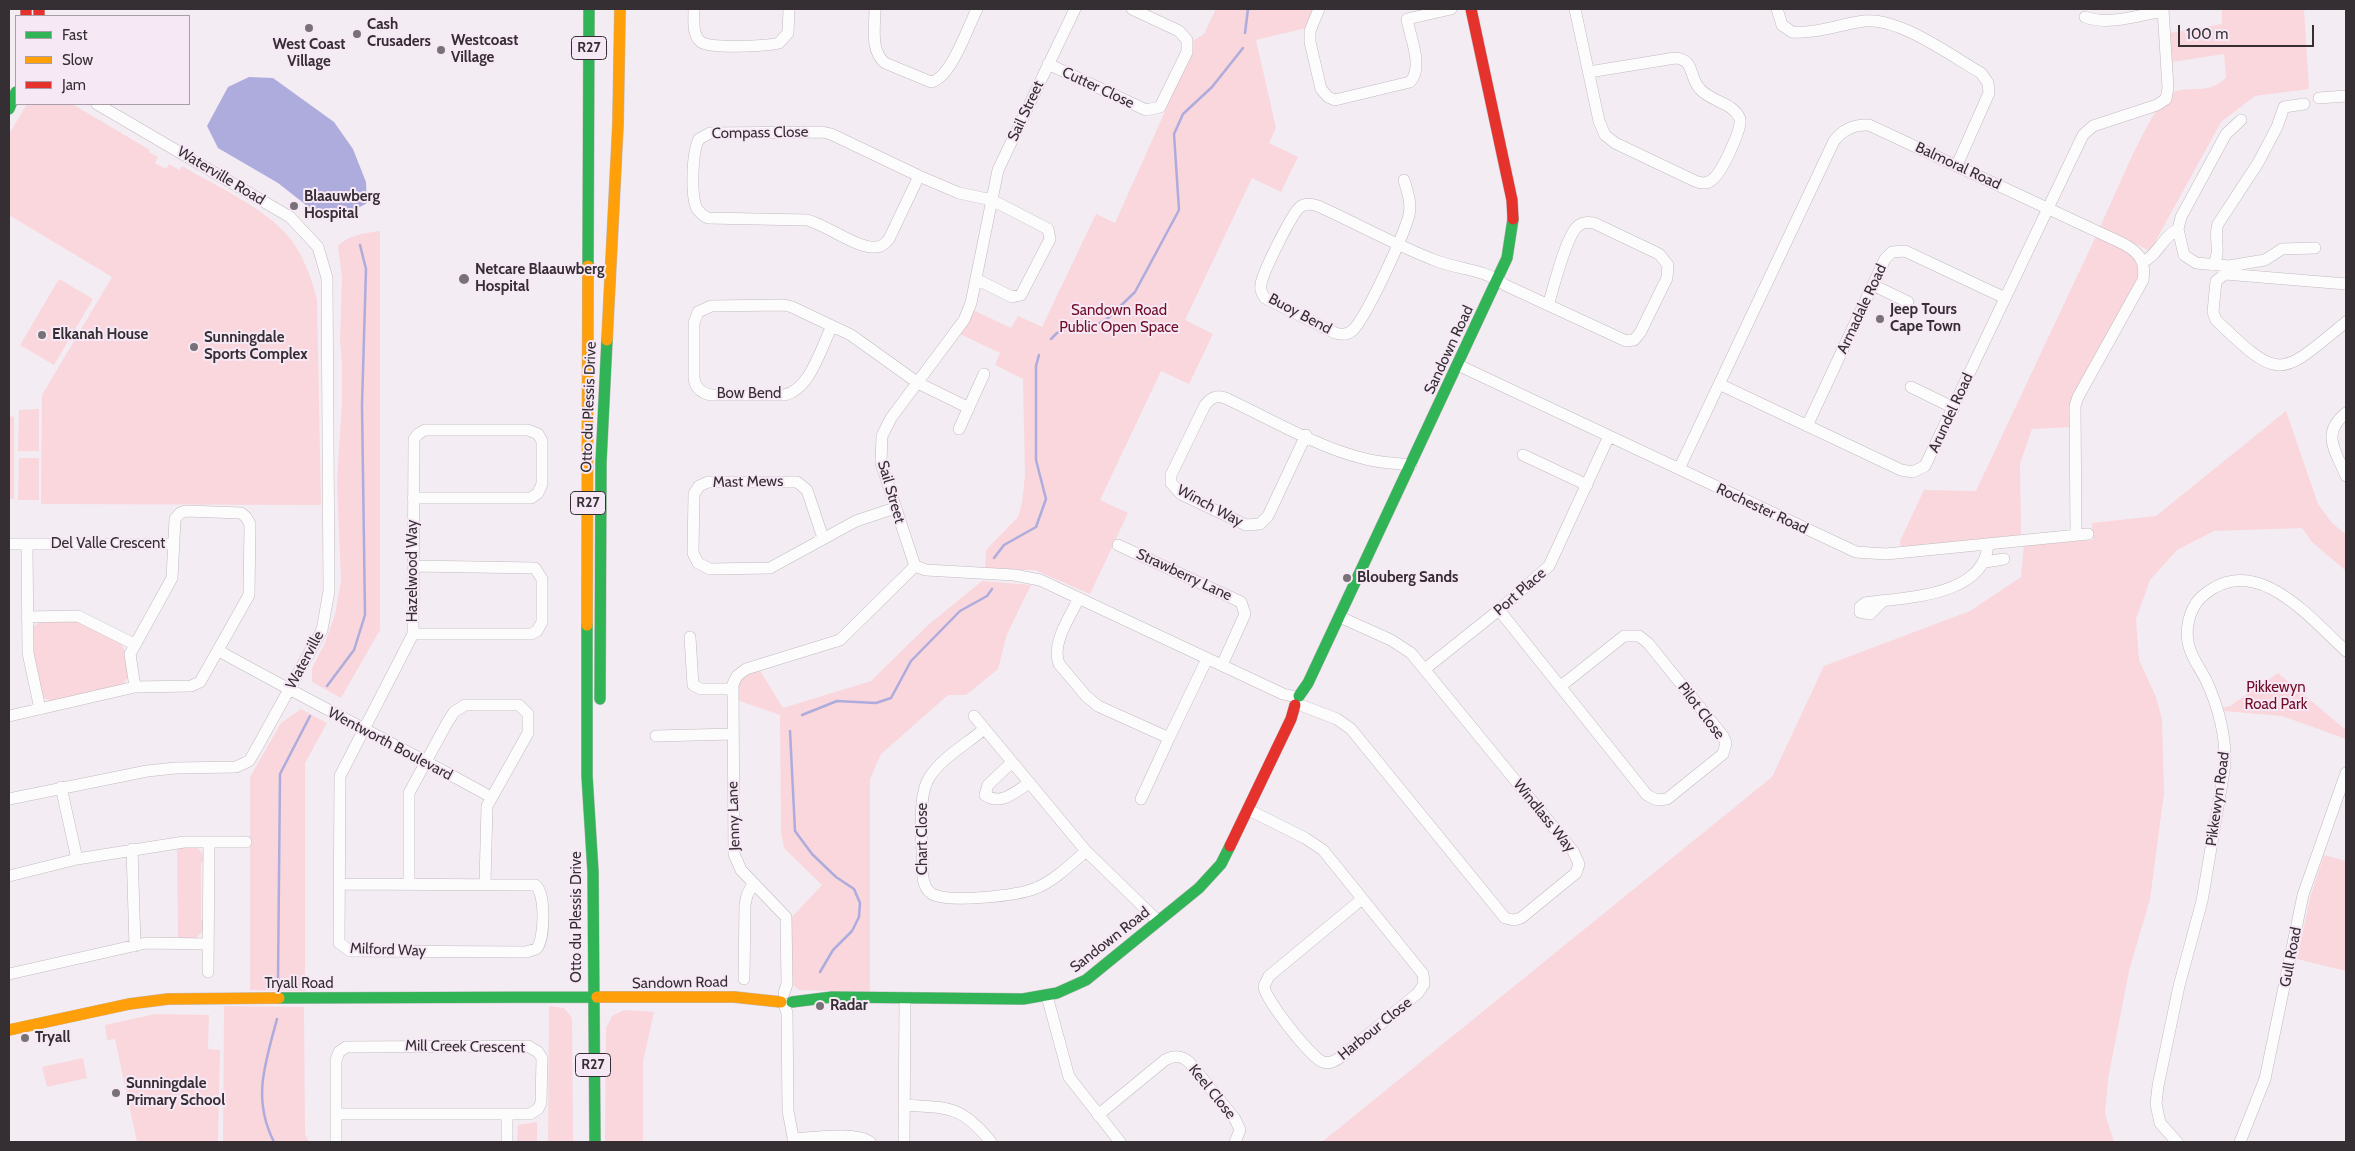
<!DOCTYPE html>
<html>
<head>
<meta charset="utf-8">
<style>
  body { margin:0 }
  #map { position:relative; width:2355px; height:1151px; overflow:hidden; background:#f4ecf3; font-family:Cabin,sans-serif }
  canvas { display:block }
  .frame { position:absolute; inset:0; border:10px solid #352f34; pointer-events:none }
  .legend { position:absolute; left:15px; top:15px; width:175px; height:90px; box-sizing:border-box; background:#f7e8f6; border:1px solid #a99ea8; margin:0; padding:6px 9px; list-style:none; font-size:15px; color:#352f34 }
  .legend li { display:flex; align-items:center; gap:10px; height:25px }
  .legend b { width:25px; border:1px solid #a99ea8 }
  .scale { position:absolute; left:2178px; top:25px; width:136px; height:22px; box-sizing:border-box; border:2px solid #352f34; border-top:0; padding-left:6px; font-size:15px; line-height:18px; white-space:nowrap; color:#352f34; -webkit-text-stroke:4px #f7e8f6; paint-order:stroke }
</style>
</head>
<body>
<div id="map">
<canvas width="2355" height="1151"></canvas>
<div class="frame"></div>
<ul class="legend">
<li><b style="height:6px;background:#30b455"></b>Fast</li>
<li><b style="height:6px;background:#ff9f0a"></b>Slow</li>
<li><b style="height:6px;background:#e5322d"></b>Jam</li>
</ul>
<div class="scale">100 m</div>
</div>
<script>
const ctx = document.querySelector('canvas').getContext('2d');
ctx.lineJoin = 'round';
function fill(path, color) { ctx.fillStyle = color; ctx.fill(path, 'evenodd'); }
function stroke(path, color, width, dash) { ctx.strokeStyle = color; ctx.lineWidth = width; ctx.lineCap = dash ? 'butt' : 'round'; ctx.setLineDash(dash || []); ctx.stroke(path); }
function write(font, color, halo, rows, align = 'center') {
  ctx.font = font + ' Cabin,sans-serif'; ctx.lineWidth = 4; ctx.setLineDash([]); ctx.textBaseline = 'middle'; ctx.strokeStyle = halo; ctx.fillStyle = color; for (const [text, x, y, turn = 0] of rows) {
    ctx.save(); ctx.translate(x, y); ctx.rotate((+turn || 0) * Math.PI / 180); ctx.textAlign = isNaN(turn) ? turn : align; if (halo) ctx.strokeText(text, 0, 0); ctx.fillText(text, 0, 0); ctx.restore();
  }
}
fill(new Path2D(`
  M1216 9H1314L1306 28 1256 40 1276 128 1269 143 1298 157 1281 192 1252 178 1185 320 1213 334 1189 384 1161 371 1100 500 1128 513 1090 594 1035 570H985L986 550 1018 517 1022 503 1025 475 1023 379 995 365 1000 353 960 334 973 310 1011 328 1018 316 1042 327 1096 214 1115 223 1192 51 1193 41 1204 34Z
  M2222 9H2304L2309 89 2255 96 2221 122 2150 251 2100 227C2112 203 2152 102 2172 93 2191 84 2206 96 2226 78L2224 54 2171 62 2170 33 2222 24Z
  M27 104H72L150 150 149 152 158 157 155 163 166 169 169 164 179 170 182 166C214 185 265 208 288 236 303 254 311 277 317 299L321 505 41 504 42 395 112 277 9 215V134Z
  M380 231V630L341 698 312 682V668L325 643 335 615 341 580 337 481 342 403V361L340 341 342 278 338 246C348 235 365 233 380 231Z
  M2096 236C2118 247 2135 248 2140 275L2070 427 2032 429 2020 464 2021 536 1901 548 1900 541 1924 490 1976 491Z
  M59 279 93 299 54 365 20 345Z
  M39 409V451H18L19 410Z
  M2286 411 2318 504 2332 523 2346 535V571L2312 542 2302 528 2214 531 2177 550 2150 580 2136 619 2139 660 2156 697 2162 719 2164 793 2150 899 2129 971 2108 1079 2105 1114 2114 1142H1322L1772 777 1824 666 1970 611 2021 577 2024 545 2093 540 2092 523 2156 516Z
  M9 416 14 417V499H9Z
  M19 458H39V500H18Z
  M982 581 1031 585 1007 634 998 669 966 695H948L881 754 870 779V992L799 990 790 982V919L822 885 784 848 781 832 780 715 737 700V688L740 678 759 669 783 708 871 681 927 626Z
  M41 621H81L121 644 125 651 128 677 121 687 51 702 42 696 31 647 33 627Z
  M2278 673 2346 730V739L2282 716 2224 711 2223 708 2230 706Z
  M301 709 327 723 305 763V991L250 990V777L281 723Z
  M177 848H198L204 856V861L201 863V920L204 921 203 931 195 939 178 940Z
  M2324 855 2346 861V971L2297 959 2310 898Z
  M224 1006 304 1007 305 1134 309 1142H223Z
  M549 1006 564 1008 572 1018 573 1142H548Z
  M624 1010 654 1012 643 1062V1142H605L606 1028 612 1016Z
  M155 1014 209 1015 208 1049 220 1050 218 1142H137L115 1039 107 1040 105 1025Z
  M83 1058 87 1078 47 1087 42 1067Z
  M537 1122V1142H517L518 1125Z`), '#f9d7dc');
fill(new Path2D(`
  M249 77 273 78 334 122 353 149 366 182 367 203 342 217 320 216 278 183 218 148 207 126 228 87Z`), '#adacdd');
stroke(new Path2D(`
  M1245 33 1248 9
  M1051 339 1057 333 1065 329 1094 326 1107 319 1135 292 1179 210 1174 134 1183 114 1212 87 1243 48
  M994 558 1004 545 1036 527 1046 499 1036 460V366L1039 355
  M327 686 354 650 365 615 362 405 366 269 360 245
  M802 715 837 701 876 703 891 698 911 661 960 611 987 596 992 589
  M790 731 795 831 812 854 836 877 854 889 860 903 859 917 852 931 833 950 820 972
  M278 980 280 774 310 716
  M274 1142C252 1099 265 1064 277 1019`), '#adacdd', 2.5);
const street = new Path2D(`
  M694 9C694 19 692 35 701 42 711 49 767 46 779 43L788 33 789 9
  M875 9C875 26 870 51 885 63L931 82C951 78 968 27 977 9
  M1075 9 998 170 971 303 964 320 891 418 882 436 881 463 915 566 926 570 1014 575 1040 580 1283 694 1296 697
  M1319 9 1310 31V42L1321 89 1328 97 1335 100 1410 82C1424 67 1410 37 1407 19L1451 9
  M1575 9 1599 121 1605 135 1615 143 1695 181C1702 184 1708 184 1713 179 1722 172 1742 129 1740 119 1733 102 1711 102 1700 89 1689 78 1695 59 1675 58L1589 72
  M1777 9 1782 25 1792 32C1815 34 1841 24 1864 21 1899 17 1950 55 1981 73L1988 83 1989 93 1957 165
  M2085 17C2109 26 2138 15 2163 11
  M1048 64 1146 110 1160 107 1187 52V40L1179 31 1132 9
  M2319 98 2346 96
  M2241 120 2226 134 2181 217 2178 229 2184 255 2196 263 2229 266 2265 260 2282 249 2315 248
  M919 176 889 239C886 243 882 247 876 247 857 249 827 225 807 220L708 218C703 216 699 212 696 207 691 193 692 152 699 139L710 133 822 132 831 134 919 176 959 193 992 200 1048 229 1050 239 1021 295 1012 297 976 279
  M1404 180C1407 191 1412 203 1409 215 1404 235 1367 316 1353 330 1348 335 1342 335 1335 333L1265 298C1262 294 1260 289 1261 284 1263 272 1291 215 1300 207 1305 203 1312 204 1318 206 1358 224 1397 246 1437 261 1460 270 1485 269 1505 285L1626 341 1634 340 1640 333 1667 278 1668 265 1659 254 1594 223C1587 222 1581 222 1576 228 1565 240 1554 287 1548 305
  M2143 262C2159 254 2162 237 2178 229
  M2213 265C2222 251 2213 238 2218 224L2258 163 2277 127 2284 107 2304 104
  M2346 284 2225 274 2216 281 2213 312 2216 320C2281 383 2280 376 2346 322
  M1873 285 1908 302
  M832 326C821 348 810 390 784 395H711C701 393 695 388 694 378V323L698 312 711 306 784 305 792 307 851 335 918 383 969 408
  M1458 365 1856 552 1886 554 2088 534
  M1719 384 1901 470 1913 472 1925 466 2083 135 2093 126 2157 105 2166 99 2168 88 2163 9
  M1911 387 1954 408
  M2346 413C2320 434 2336 451 2346 476
  M1807 426 1885 259 1892 252 1905 251 2005 298
  M959 429 984 374
  M1306 435 1268 516 1260 524 1246 525 1181 494 1171 483V475L1205 405C1211 398 1216 395 1225 398 1267 417 1317 447 1362 458 1377 463 1395 463 1411 465
  M1523 455 1587 485
  M1679 469 1834 141C1843 129 1854 124 1869 125L2124 244C2140 253 2146 262 2143 280L2078 397 2075 406 2076 535
  M823 538 807 490 797 482H708L699 486 694 494 693 553 698 563 710 569 770 568 856 521 895 508
  M9 544H174
  M27 544 28 653 40 709
  M1118 545 1241 602 1245 614 1222 665
  M1985 562 2004 559
  M1079 598C1070 617 1051 643 1059 664L1086 696 1098 706 1169 738 1207 659
  M1882 602 1870 614 1860 612V607L1865 603C1905 597 1985 597 1988 544
  M1499 610 1647 795 1657 800 1667 799 1723 754 1726 743 1723 736 1648 643 1639 636H1624L1561 686
  M27 617 78 616 134 644
  M413 634H531L537 631 542 622V579L535 568 415 566
  M690 637 693 685 701 689H732
  M219 651C309 701 401 747 491 797
  M1425 669 1499 610 1549 566 1609 436
  M1303 706 1337 719 1351 729 1505 918 1514 920 1521 918 1576 873 1579 864 1573 851 1411 653 1391 640 1340 617
  M9 716 135 687 191 686 200 682 249 595 250 524 246 517 241 513 186 511 180 513 175 519 172 578 130 654 135 687
  M974 716 1086 851 1158 921
  M984 729C967 744 941 758 929 778 916 799 923 852 923 878 924 885 926 890 932 894 949 903 1017 896 1036 888 1054 881 1071 864 1086 851
  M656 736 732 734
  M1011 763 988 785 985 795C1000 806 1015 792 1028 784
  M61 787 77 859
  M9 799 147 771 176 768 236 767 249 761 255 751 322 630 329 591 327 278 318 247 290 217 97 104
  M1141 799 1169 738
  M1249 810 1305 838 1323 850 1423 974 1424 984 1418 993 1341 1057C1335 1061 1330 1064 1323 1062 1311 1058 1264 998 1264 986L1269 976 1362 899
  M132 849 135 946
  M9 876 77 859 184 842H246
  M409 882V793L447 723 454 712 465 705H519L528 714V733L487 806 485 883
  M339 884 535 885C546 892 545 941 536 949L526 952 350 951 339 943 340 776 413 634 414 439 418 434 425 430H528L538 434 542 441V484L538 493 531 498H413
  M208 972 209 842
  M9 974 146 943 208 944
  M744 979 745 905 747 895 753 884
  M784 993 787 984 786 917 741 870 734 854 733 684 737 676 746 669 840 640 915 566
  M1047 996 1069 1077 1120 1142
  M784 1004 787 1013 788 1111 794 1142
  M904 1105C949 1108 961 1105 991 1142
  M336 1114H530L538 1109 541 1103 542 1058 538 1052 528 1046 346 1047 339 1052 336 1060V1142
  M1098 1115 1165 1060C1174 1055 1181 1055 1189 1062L1235 1119 1240 1130 1235 1142
  M793 1139C810 1138 857 1131 870 1142
  M507 1142V1115
  M904 1142 905 998
  M2177 1142 2160 1123 2156 1104 2158 1086 2179 986 2202 901 2225 765C2226 734 2219 708 2206 680 2200 668 2190 656 2188 642 2185 625 2191 604 2205 594 2257 552 2310 618 2346 651
  M2240 1142 2265 1079 2303 895 2346 773`);
const fast = new Path2D(`
  M9 109 16 92
  M588 266 589 9
  M587 625V776L593 872 595 1142
  M1299 696 1308 683 1507 258 1513 219
  M600 699 601 462 607 340
  M279 998 597 997
  M792 1002 832 997 1023 999 1057 993 1086 980 1199 888 1221 864 1230 846`);
const slow = new Path2D(`
  M607 340 618 124 620 9
  M587 625 588 266
  M597 997H734L781 1002
  M9 1030 129 1004 168 999 279 998`);
const jam = new Path2D(`
  M26 9V16
  M39 9V16
  M1471 9 1512 200 1513 219
  M1230 846 1291 719 1295 705`);
stroke(street, '#c0babf', 12);
stroke(fast, '#c0babf', 12);
stroke(slow, '#c0babf', 12);
stroke(jam, '#c0babf', 12);
stroke(street, '#fdfcfd', 11);
stroke(fast, '#30b455', 11);
stroke(slow, '#ff9f0a', 11);
stroke(jam, '#e5322d', 11);
for (const [x, y, r, color] of [
  [309,28,5,"#787177"],
  [357,34,5,"#787177"],
  [441,50,5,"#787177"],
  [294,206,5,"#787177"],
  [464,279,6,"#787177"],
  [1880,319,5,"#787177"],
  [42,335,5,"#787177"],
  [194,347,5,"#787177"],
  [1347,578,5,"#787177"],
  [820,1006,5,"#787177"],
  [25,1038,5,"#787177"],
  [116,1093,5,"#787177"]
]) { const dot = new Path2D(); dot.arc(x, y, r, 0, 2 * Math.PI); ctx.fillStyle = color; ctx.fill(dot); stroke(dot, '#f7e8f6', 2); }
for (const [x, y, w] of [
  [589,48,35],
  [588,503,35],
  [593,1065,35]
]) { const box = new Path2D(); box.roundRect(x - w / 2, y - 11.5, w, 23, 4); ctx.fillStyle = '#f7e8f6'; ctx.fill(box); stroke(box, '#352f34', 1); }
write('bold 14px', '#352f34', null, [
  ["R27",589,48],
  ["R27",588,503],
  ["R27",593,1065]
]);
write('bold 15px', '#352f34', '#f7e8f6', [
  ["Cash",367,25],
  ["Crusaders",367,42],
  ["Westcoast",451,41],
  ["Village",451,58],
  ["West Coast",309,45,"center"],
  ["Village",309,62,"center"],
  ["Blaauwberg",304,197],
  ["Hospital",304,214],
  ["Netcare Blaauwberg",475,270],
  ["Hospital",475,287],
  ["Jeep Tours",1890,310],
  ["Cape Town",1890,327],
  ["Elkanah House",52,335],
  ["Sunningdale",204,338],
  ["Sports Complex",204,355],
  ["Blouberg Sands",1357,578],
  ["Radar",830,1006],
  ["Tryall",35,1038],
  ["Sunningdale",126,1084],
  ["Primary School",126,1101]
], 'left');
write('15px', '#352f34', '#f7e8f6', [
  ["Cutter Close",1098,88,25],
  ["Sail Street",1026,111,-65],
  ["Compass Close",760,133,-1],
  ["Balmoral Road",1958,166,25],
  ["Waterville Road",221,176,31],
  ["Armadale Road",1862,309,-65],
  ["Buoy Bend",1300,314,28],
  ["Sandown Road",1449,350,-65],
  ["Bow Bend",749,394],
  ["Otto du Plessis Drive",589,407,-88],
  ["Arundel Road",1951,413,-65],
  ["Mast Mews",748,482,-1],
  ["Sail Street",891,492,74],
  ["Winch Way",1210,506,28],
  ["Rochester Road",1762,509,25],
  ["Del Valle Crescent",108,544],
  ["Hazelwood Way",413,571,-90],
  ["Strawberry Lane",1184,575,25],
  ["Port Place",1520,592,-41],
  ["Waterville",305,660,-62],
  ["Pilot Close",1701,711,53],
  ["Wentworth Boulevard",390,744,28],
  ["Pikkewyn Road",2218,799,-82],
  ["Jenny Lane",734,816,-92],
  ["Windlass Way",1544,816,51],
  ["Chart Close",923,839,-90],
  ["Otto du Plessis Drive",577,917,-90],
  ["Sandown Road",1110,940,-38],
  ["Milford Way",388,950,2],
  ["Gull Road",2291,957,-79],
  ["Sandown Road",680,983,-1],
  ["Tryall Road",299,984],
  ["Harbour Close",1375,1029,-39],
  ["Mill Creek Crescent",465,1047,1],
  ["Keel Close",1212,1092,51]
]);
write('15px', '#6e0d25', '#f7e8f6', [
  ["Sandown Road",1119,311],
  ["Public Open Space",1119,328],
  ["Pikkewyn",2276,688],
  ["Road Park",2276,705]
]);
</script>
</body>
</html>
